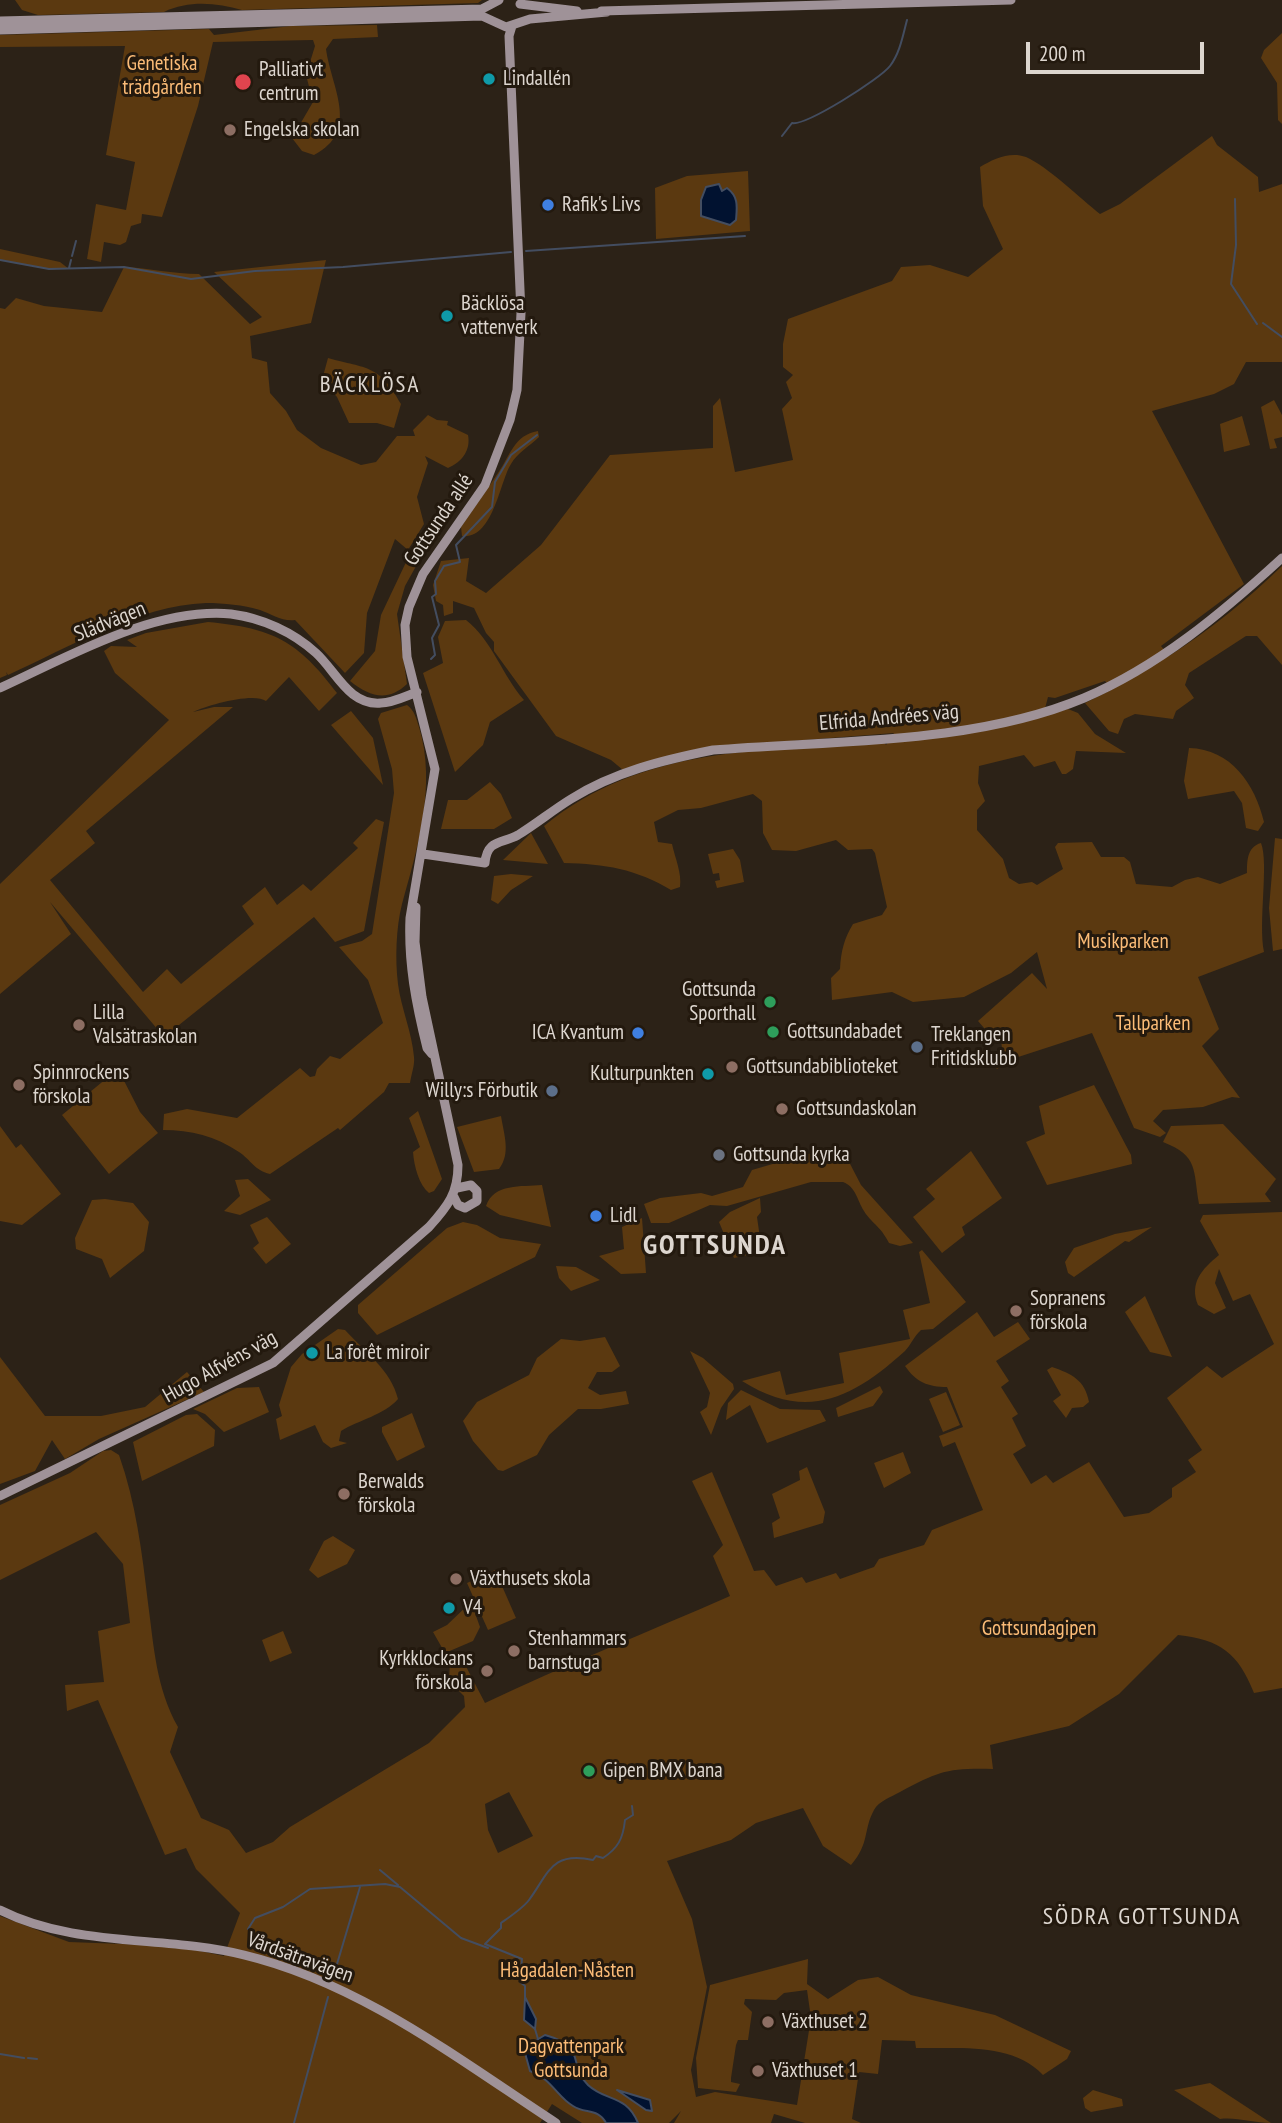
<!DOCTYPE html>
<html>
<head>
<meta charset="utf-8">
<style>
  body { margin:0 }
  #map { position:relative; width:1282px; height:2123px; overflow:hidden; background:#2c2217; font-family:"PT Sans Narrow",sans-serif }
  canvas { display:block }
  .scale { position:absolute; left:1026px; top:42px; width:178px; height:32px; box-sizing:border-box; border:4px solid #ddd6cf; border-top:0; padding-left:9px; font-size:21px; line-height:24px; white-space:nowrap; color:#ddd6cf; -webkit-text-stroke:5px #23190e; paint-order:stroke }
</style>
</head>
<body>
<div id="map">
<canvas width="1282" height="2123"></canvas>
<div class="scale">200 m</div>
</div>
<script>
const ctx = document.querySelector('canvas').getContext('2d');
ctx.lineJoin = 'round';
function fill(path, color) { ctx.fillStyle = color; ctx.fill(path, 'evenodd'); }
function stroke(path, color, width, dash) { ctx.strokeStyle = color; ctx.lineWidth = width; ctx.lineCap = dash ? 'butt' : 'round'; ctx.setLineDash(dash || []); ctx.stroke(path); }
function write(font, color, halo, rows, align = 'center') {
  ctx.font = font + ' "PT Sans Narrow",sans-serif'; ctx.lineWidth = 6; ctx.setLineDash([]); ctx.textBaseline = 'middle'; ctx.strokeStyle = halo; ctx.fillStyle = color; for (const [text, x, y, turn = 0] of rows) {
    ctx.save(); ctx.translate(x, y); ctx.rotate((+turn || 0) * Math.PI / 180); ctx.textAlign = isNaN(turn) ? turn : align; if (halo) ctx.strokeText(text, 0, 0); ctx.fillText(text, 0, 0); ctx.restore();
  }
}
fill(new Path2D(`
  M15 0H482L478 3 242 10C217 3 189 0 164 12L38 15 22 10Z
  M377 25 378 37 333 39 326 49C331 87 361 131 314 155L302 151 292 138 313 102 306 75 315 46 313 40 213 42 198 106 162 217 142 214 141 223 131 226 126 242 120 245 104 242 101 262 87 259 96 204 126 210 135 162 106 155 125 46 0 47V35L209 29 214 35 291 26Z
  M1282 33V124L1278 120 1277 83 1261 58 1264 50Z
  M1212 136 1217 145 1258 177 1259 192 1282 184V362H1246L1234 384 1214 394 1152 411 1244 584 1161 646 1169 656C1210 630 1247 600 1282 566V665L1257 636H1246L1189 673 1185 685 1194 698 1176 711 1173 719 1135 714 1124 719 1118 734 1109 731 1085 703 1113 689 1105 681 1055 698 1048 697 1043 716 1068 709 1078 713 1095 734 1126 753 1076 751 1073 769 1066 774H1062L1055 761 1034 767 1024 755 979 766 978 783 985 801 977 810V830L1003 859 1009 878 1019 884 1032 882 1037 885 1063 869 1055 847 1058 843 1092 842 1101 857H1124L1130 862 1136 884 1172 887 1185 880 1198 877 1220 884 1247 873C1247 861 1247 847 1261 843 1269 863 1258 922 1264 952L1198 977 1219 1029 1202 1046 1240 1098 1232 1097 1203 1107 1163 1110 1153 1121 1166 1133 1160 1137 1134 1128 1092 1033 1009 1060 997 1069 994 1065 1002 1048 1001 1040 997 1043 978 1021 1032 973 1047 989 1037 952 1011 973 964 997 913 1002 892 992 832 1000 831 978 840 969C841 951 844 939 853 924L882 915 887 907 875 853 872 849 848 850 836 840 796 851 772 850 763 833 762 801 753 794 701 808 678 810 654 822 658 842 672 844C675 858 682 873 680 887L671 890C636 869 605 864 564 863L544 826C643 745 763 751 884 742L886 745 894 733 714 747 623 770 611 760 556 736 494 651V642L486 633 474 608 453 601V613L444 616 443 605 436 601 433 585 441 561 469 558 466 581 486 593 541 545 610 455 713 448V406L720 398 735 472 793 460 782 409 792 398 786 382 793 375 783 367V344L788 319 892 281 901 267 930 265 968 277 1003 249 983 206 980 167C993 159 1010 151 1026 157 1047 166 1081 199 1100 214L1120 204Z
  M748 171 750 231 656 239 655 188 687 176Z
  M0 249 60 262 69 269H49L0 260Z
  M326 260 311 323 250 336 252 358 267 362 270 393 286 411 297 430 321 448 361 465 376 462 397 436H415L413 430 428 415 437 420 448 421 447 425 468 435C471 450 462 462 448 468L425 456 428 463 417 497 424 524 408 550 395 539 367 613 364 653 345 673 295 620C283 622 271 614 260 610 243 605 224 603 206 603 137 606 70 647 8 675L6 672 7 675 0 678V308L5 309 16 298 44 306 102 312 124 267C149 268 173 274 199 274L250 324 262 317 214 272Z
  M328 358C367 369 379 364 401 404L394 428 377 423H349L337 397 322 380Z
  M1274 400 1282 415V437L1274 439 1277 448 1270 449 1261 407Z
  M1242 416 1250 445 1224 452 1220 424Z
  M538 431 539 437C530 446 517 453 511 464 500 481 493 540 462 536L461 527C473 509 486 491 498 473 510 456 514 435 538 431Z
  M446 512 405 586 397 614 407 684C388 702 370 697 350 681L375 651 381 615 408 558 430 520Z
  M466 620C492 640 502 675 524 700L490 722 483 745 455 772 423 673 443 663 438 637 445 621Z
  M208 622C273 628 298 641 337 693L319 711 289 677 266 701C254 692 207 705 193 712L214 707H233L86 831 95 843 50 880 143 992 167 969 181 984 254 924 242 906 265 887 277 905 303 884 311 891 358 848 353 843 376 819 384 822 364 931 335 942 314 917 164 1037 50 902 71 934 0 994V884L169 720 115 673 104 651 111 646 137 647 127 640 146 633Z
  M407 705C415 711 416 718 419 727 437 786 417 850 402 904 396 928 395 959 398 984 401 1008 412 1032 414 1057 415 1065 411 1075 410 1083H389L384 1092 340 1130 338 1128 270 1174C254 1170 251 1160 239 1152 215 1136 191 1130 163 1130L164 1114 187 1109 237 1118 300 1068 310 1077 315 1076 317 1069 330 1056 340 1059 383 1023 368 980 339 947 362 941 372 934 394 793 392 769 378 719 381 713Z
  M351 711 373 738 383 785 331 725Z
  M1189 748C1231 749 1255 784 1264 822L1258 831 1246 828 1242 803 1234 791 1188 799 1184 781Z
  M490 782 501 794 512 818 494 829H441L448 800H467Z
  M531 833 548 864 503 860Z
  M1275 838 1282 839V949L1273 951 1269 908Z
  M733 849 740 860 744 882 717 888 715 881 720 880 719 873 713 874 708 854Z
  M511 874 533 876 511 890 498 904 491 900 494 876Z
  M118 1069 140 1112 158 1133 109 1174 62 1115Z
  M1094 1085 1131 1155 1132 1164 1047 1185 1026 1142 1045 1134 1039 1106Z
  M418 1111 442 1179 434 1191 429 1193C419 1185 414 1166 413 1152L420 1147 409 1118Z
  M501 1116C504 1135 511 1153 499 1169L474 1172 457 1127Z
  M1223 1124 1276 1179 1265 1194 1271 1202 1199 1204C1193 1170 1199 1156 1163 1142L1171 1126Z
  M0 1126 16 1148 21 1144 61 1194 22 1225 0 1221Z
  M971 1151 1002 1198 962 1227 965 1235 942 1253 913 1217 935 1199 926 1189Z
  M825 1152 847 1158 861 1185 913 1243 900 1246 889 1243C880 1225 871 1223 864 1211 857 1200 856 1187 843 1182H811L727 1206 710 1205 669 1223H651L644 1204 660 1198 701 1193 712 1196 743 1187 752 1170 776 1163 786 1156Z
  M248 1179 271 1200 240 1215 224 1211 240 1196 235 1180Z
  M542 1185 551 1227 500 1215 486 1206C494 1183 521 1187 542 1185Z
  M760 1198 761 1212 757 1217 762 1252 734 1258 719 1222 730 1212Z
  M105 1199 133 1203 149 1222 144 1251 110 1278 102 1259 76 1249 75 1238 92 1200Z
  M1282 1212V1688L1254 1693C1238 1653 1221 1640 1178 1635L1119 1694 1069 1726 990 1745 993 1769C947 1768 940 1771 900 1792 891 1797 879 1801 874 1810 863 1830 870 1843 851 1865L823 1846 803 1808 756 1823 731 1840 667 1861 692 1919 707 1987 691 2070 696 2097 715 2092 797 2105 811 2018 807 1990 784 1993 776 2000 745 1999 744 2004 752 2012 748 2040H738L736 2045 731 2078V2082L740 2084 736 2092 698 2088 696 2058 710 1985 808 1959 807 1984 828 1999 858 1980 878 1977 911 1995 995 2015 1071 2051 1067 2059 1043 2075C1012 2042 958 2049 916 2048L915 2041 882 2040 878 2074 859 2072 852 2119 861 2123H805L774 2114 771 2123H674L681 2111 669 2123H582L552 2104 540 2123H0V1916L69 1942 176 1946 224 1956 240 1913 196 1869 186 1848 165 1855 98 1700 67 1711 65 1685 104 1682 98 1631 130 1623 123 1564 96 1532 0 1580V1505L70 1473 103 1451 111 1450 119 1455C136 1503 142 1552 148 1603 154 1647 156 1688 178 1727L170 1752 201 1818 229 1830 246 1853 273 1842 290 1827 429 1743 465 1707 464 1696 449 1681 450 1661 459 1653 485 1703C565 1665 648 1632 730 1596L713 1556 723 1545 692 1481 712 1472 754 1571 764 1570 776 1586 802 1577 806 1583 836 1573 840 1579 874 1567 879 1559 924 1545 932 1530 983 1510 955 1442 943 1447 939 1436 963 1427 947 1387C928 1387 916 1382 905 1366L977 1312 994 1337 1018 1322 1030 1339 996 1361 1009 1381 1001 1387 1018 1414 1012 1418 1026 1446 1013 1454 1031 1484 1046 1475 1053 1483 1089 1462 1124 1517 1149 1513 1172 1497V1488L1196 1472 1188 1460 1202 1450 1167 1398 1207 1366 1222 1378 1274 1344 1250 1294 1233 1301 1219 1269 1215 1283 1226 1308 1214 1314 1198 1305C1189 1283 1202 1269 1219 1255L1200 1221 1203 1215ZM509 1792 533 1836 498 1853 488 1830 485 1804Z
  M267 1217 291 1244 266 1264 253 1248 259 1243 250 1225Z
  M642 1218 646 1273 621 1274 599 1256 624 1249 622 1227Z
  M463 1222 477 1225 500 1238 541 1244 535 1257 377 1335 358 1313V1305L447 1228Z
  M1152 1227 1129 1242 1125 1241 1074 1277 1068 1273 1065 1262 1074 1248 1115 1234Z
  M922 1250 966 1302 933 1329 921 1330C914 1336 911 1345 905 1351 853 1398 807 1422 742 1381L780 1371 786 1395 844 1383 839 1353 910 1339 903 1310 930 1303 919 1252Z
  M556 1266 576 1267 600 1280 571 1291 559 1278Z
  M1145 1296 1172 1357 1150 1352 1125 1312Z
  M338 1329 345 1330C365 1352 391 1370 398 1399 384 1415 359 1420 341 1431L339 1441 347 1443 331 1448 323 1442 315 1425 280 1440 276 1419 282 1416 279 1405 291 1367 302 1354Z
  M605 1337 620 1366 612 1372H597L588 1388 600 1395 626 1391 629 1404 601 1409H578L549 1435 537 1455 503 1471 498 1470 473 1441 463 1421 477 1402 529 1375 537 1358 561 1339 580 1341Z
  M690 1351 703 1358 733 1384 734 1389 721 1408 711 1435 700 1412 707 1407 710 1393Z
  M0 1357 45 1416H101L145 1407 187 1372 204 1392 99 1439 65 1459 52 1440 35 1471 0 1484Z
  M1052 1367C1072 1374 1085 1380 1089 1402L1083 1407 1072 1408 1066 1418 1053 1401 1061 1395 1047 1370Z
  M880 1386 883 1392 873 1406 838 1417 836 1408Z
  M259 1387 269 1412 224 1432 205 1414 193 1409 237 1388Z
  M741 1390 780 1409 820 1410 826 1421 767 1443 750 1405 726 1420 728 1403Z
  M946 1392 960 1425 943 1432 929 1399Z
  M412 1413 425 1447 397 1461 382 1432V1427Z
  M197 1414 215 1430 214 1446 142 1481 133 1442 186 1415Z
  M903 1452 911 1473 884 1488 874 1463Z
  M807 1467 825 1512 823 1523 774 1538 772 1523 780 1518 772 1494 800 1480 799 1471Z
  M333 1536 355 1550 347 1564 318 1578 309 1570 324 1541Z
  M495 1570 516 1618 488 1630 467 1583Z
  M471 1602 480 1627 473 1641 445 1653 433 1632 447 1625Z
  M283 1631 292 1653 270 1662 262 1640Z
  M1210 2083 1271 2123C1253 2123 1237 2117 1220 2119L1174 2090Z
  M1093 2090 1122 2099 1123 2106 1091 2112 1085 2108 1083 2098Z`), '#5b3910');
const water = new Path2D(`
  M719 184 722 191 727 188C739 197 737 207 736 220L730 225 701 216V200L706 187Z
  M525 1997 536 2019 535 2029 524 2020Z
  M545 2035C588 2047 567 2064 588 2085 606 2102 626 2094 638 2123H606C598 2108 585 2114 573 2106 557 2097 552 2079 530 2071L525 2053 530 2044Z
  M617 2090 650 2100 652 2111 646 2110Z`);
fill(water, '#011230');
stroke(water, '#434d60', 2);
stroke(new Path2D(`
  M782 136 792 123C806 126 880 79 890 66 900 53 903 35 907 20
  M1235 199 1236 245 1231 284 1257 324
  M526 251 745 236
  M72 256 76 241
  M0 260 49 269 124 267 191 279 255 271 343 267 511 252
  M69 268 71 260
  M1263 323 1282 337
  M431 659 435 655 432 638 439 625 432 597 436 594 435 581 444 566 460 562 456 545 492 507 495 482 511 455 537 435
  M380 1870 398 1885
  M248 1929 255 1918 283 1907 310 1889 385 1884 400 1887 461 1938 488 1948
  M337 1964 360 1887
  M525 1997V1986L520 1982 522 1959 485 1944 501 1928V1923C511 1916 523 1908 529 1900 549 1873 551 1851 593 1860L596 1856 603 1858C618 1848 623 1839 625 1820L633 1815 632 1806
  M535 2029 538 2039
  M0 2054 24 2058
  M28 2058 37 2059
  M294 2123 328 1997`), '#434d60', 2);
stroke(new Path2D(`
  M520 4 577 11
  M601 11 1011 0
  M0 21 482 9 499 0
  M0 30 482 16 506 27 530 19 607 12
  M0 688C68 657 154 607 231 614 262 618 293 632 316 653 336 671 349 706 381 703 392 703 406 696 417 692
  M423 854 485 863C487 839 502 844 518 835 536 824 553 810 571 799 614 772 663 760 713 750 832 740 972 745 1084 698 1159 666 1222 613 1282 558
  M432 1054 427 1048C416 1004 408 963 410 918L435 769 407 657 405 625 409 607 423 574 485 485 510 420 517 390 521 313 509 36 512 26
  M454 1197 458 1205 465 1208 477 1201V1191L471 1185 457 1188
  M0 1496 273 1363 429 1227C448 1206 458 1193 458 1165L422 997 415 942 416 907
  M0 1910C75 1948 164 1935 244 1955 360 1983 458 2059 556 2123`), '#9f9298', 9);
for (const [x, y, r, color] of [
  [489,79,7,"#0f9aa8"],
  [243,82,9,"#e0444e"],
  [230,130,7,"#8d6e63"],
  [548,205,7,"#3f7fe0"],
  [447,316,7,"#0f9aa8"],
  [770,1002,7,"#2e9e5b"],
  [79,1025,7,"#8d6e63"],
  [773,1032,7,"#2e9e5b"],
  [638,1033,7,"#3f7fe0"],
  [917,1047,7,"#5c6f8a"],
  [732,1067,7,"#8d6e63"],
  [708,1074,7,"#0f9aa8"],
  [19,1085,7,"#8d6e63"],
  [552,1091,7,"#5c6f8a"],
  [782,1109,7,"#8d6e63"],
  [719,1155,7,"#6b7280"],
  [596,1216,7,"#3f7fe0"],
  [1016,1311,7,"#8d6e63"],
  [312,1353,7,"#0f9aa8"],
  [344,1494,7,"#8d6e63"],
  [456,1579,7,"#8d6e63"],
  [449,1608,7,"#0f9aa8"],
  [514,1651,7,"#8d6e63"],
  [487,1671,7,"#8d6e63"],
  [589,1771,7,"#2e9e5b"],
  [768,2022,7,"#8d6e63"],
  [758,2071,7,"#8d6e63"]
]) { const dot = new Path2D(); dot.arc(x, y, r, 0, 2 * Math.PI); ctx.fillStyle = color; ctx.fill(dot); stroke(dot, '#23190e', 2.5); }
write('21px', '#fcbc77', '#23190e', [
  ["Genetiska",162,64],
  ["trädgården",162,88],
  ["Musikparken",1123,942],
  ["Tallparken",1153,1024],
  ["Gottsundagipen",1039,1629],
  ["Hågadalen-Nåsten",567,1971],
  ["Dagvattenpark",571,2047],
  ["Gottsunda",571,2071]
]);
write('21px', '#ddd6cf', '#23190e', [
  ["Palliativt",259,70],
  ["centrum",259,94],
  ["Lindallén",503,79],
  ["Engelska skolan",244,130],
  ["Rafik's Livs",562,205],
  ["Bäcklösa",461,304],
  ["vattenverk",461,328],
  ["Gottsunda",756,990,"right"],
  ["Sporthall",756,1014,"right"],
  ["Lilla",93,1013],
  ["Valsätraskolan",93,1037],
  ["Gottsundabadet",787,1032],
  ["ICA Kvantum",624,1033,"right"],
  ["Treklangen",931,1035],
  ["Fritidsklubb",931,1059],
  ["Gottsundabiblioteket",746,1067],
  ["Spinnrockens",33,1073],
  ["förskola",33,1097],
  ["Kulturpunkten",694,1074,"right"],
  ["Willy:s Förbutik",538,1091,"right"],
  ["Gottsundaskolan",796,1109],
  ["Gottsunda kyrka",733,1155],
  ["Lidl",610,1216],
  ["Sopranens",1030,1299],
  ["förskola",1030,1323],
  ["La forêt miroir",326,1353],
  ["Berwalds",358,1482],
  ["förskola",358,1506],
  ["Växthusets skola",470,1579],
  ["V4",463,1608],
  ["Stenhammars",528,1639],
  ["barnstuga",528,1663],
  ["Kyrkklockans",473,1659,"right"],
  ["förskola",473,1683,"right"],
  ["Gipen BMX bana",603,1771],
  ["Växthuset 2",782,2022],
  ["Växthuset 1",772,2071]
], 'left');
write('21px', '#ddd6cf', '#23190e', [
  ["Gottsunda allé",439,520,-56],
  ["Slädvägen",110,622,-22],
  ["Elfrida Andrées väg",889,718,-5],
  ["Hugo Alfvéns väg",220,1367,-29],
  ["Vårdsätravägen",300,1958,20]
]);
ctx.letterSpacing = '2px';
write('23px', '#ddd6cf', '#23190e', [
  ["BÄCKLÖSA",370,385]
]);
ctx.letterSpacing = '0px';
ctx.letterSpacing = '2px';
write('24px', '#ddd6cf', '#23190e', [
  ["SÖDRA GOTTSUNDA",1142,1917]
]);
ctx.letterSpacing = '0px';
ctx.letterSpacing = '2px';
write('bold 28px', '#ddd6cf', '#23190e', [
  ["GOTTSUNDA",715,1246]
]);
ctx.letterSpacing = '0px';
</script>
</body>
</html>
